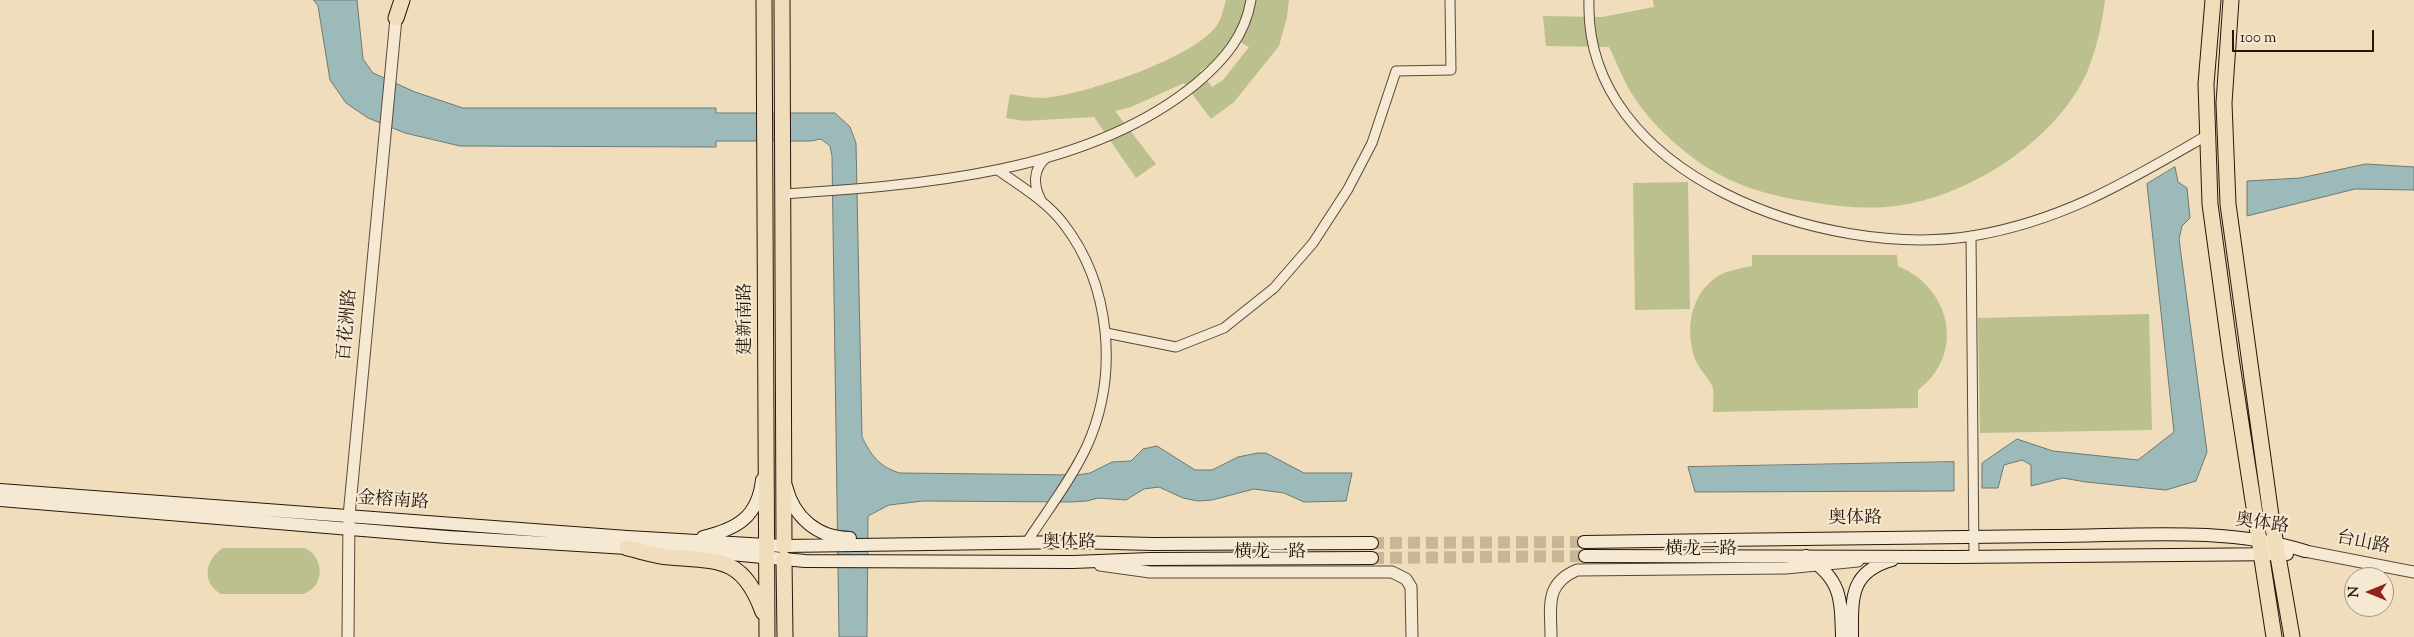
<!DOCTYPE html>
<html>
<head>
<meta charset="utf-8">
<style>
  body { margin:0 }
  #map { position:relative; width:2414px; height:637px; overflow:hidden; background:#efddbb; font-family:"Sorts Mill Goudy",serif }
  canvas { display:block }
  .north { position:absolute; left:2344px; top:567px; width:50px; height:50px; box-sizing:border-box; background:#f5e9d3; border:1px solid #a39583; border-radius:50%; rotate:270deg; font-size:14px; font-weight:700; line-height:20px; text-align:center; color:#27180c }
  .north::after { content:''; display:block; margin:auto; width:18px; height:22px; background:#8f2418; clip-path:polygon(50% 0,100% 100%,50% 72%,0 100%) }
  .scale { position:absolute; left:2232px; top:30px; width:142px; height:22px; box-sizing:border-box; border:2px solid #27180c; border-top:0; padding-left:6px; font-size:15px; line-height:18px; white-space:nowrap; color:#27180c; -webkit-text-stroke:4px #f5e9d3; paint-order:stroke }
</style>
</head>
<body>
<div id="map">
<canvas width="2414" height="637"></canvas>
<div class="north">N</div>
<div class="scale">100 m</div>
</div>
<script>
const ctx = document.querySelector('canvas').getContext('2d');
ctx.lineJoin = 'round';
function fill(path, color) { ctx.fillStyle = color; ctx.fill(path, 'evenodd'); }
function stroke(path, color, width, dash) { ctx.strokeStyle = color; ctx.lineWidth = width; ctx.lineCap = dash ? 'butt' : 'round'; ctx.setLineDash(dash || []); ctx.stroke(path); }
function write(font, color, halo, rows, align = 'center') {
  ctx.font = font + ' "Sorts Mill Goudy","Noto Serif SC",serif'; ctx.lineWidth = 4; ctx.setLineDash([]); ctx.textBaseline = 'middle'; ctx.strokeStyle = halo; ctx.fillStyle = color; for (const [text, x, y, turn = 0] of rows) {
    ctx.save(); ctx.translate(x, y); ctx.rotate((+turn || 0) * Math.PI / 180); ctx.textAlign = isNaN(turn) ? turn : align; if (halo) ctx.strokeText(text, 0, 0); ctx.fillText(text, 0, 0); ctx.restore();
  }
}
fill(new Path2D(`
  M1226 0H1289L1287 17 1279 46 1234 102 1211 119 1184 83 1131 107 1115 111 1156 164 1136 178 1094 117 1024 121 1006 118 1010 94C1021 96 1032 98 1044 98 1083 95 1200 57 1219 22 1222 16 1224 7 1226 0ZM1233 38 1249 47 1223 80 1212 87 1200 71 1215 60Z
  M1653 0H2105C2102 24 2097 47 2088 70 2059 138 1973 194 1902 205 1871 210 1841 207 1811 202 1768 196 1727 184 1692 157 1669 140 1645 116 1630 91 1622 77 1616 61 1609 47L1546 46 1543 16 1602 17 1654 7Z
  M1688 182 1690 309 1635 310 1633 183Z
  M1752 255H1897L1898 266C1951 288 1966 354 1918 390V408L1713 412C1713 405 1714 395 1713 388 1711 381 1699 369 1695 359 1685 330 1690 297 1715 278 1726 270 1739 269 1752 266Z
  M2149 314 2152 430 1980 433 1978 318Z
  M223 548H305C325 558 325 587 303 594H221C201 583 205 559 223 548Z`), '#bcc08e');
const water = new Path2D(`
  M314 0H357L363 59 373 73 415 92 463 108H716V113H835L850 127 856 143 862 437C871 455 879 467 900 473L1078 475 1090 473 1112 462 1131 461 1143 449 1157 446 1195 470H1212L1238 457 1258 453H1266L1304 473H1352L1346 501 1304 502 1284 493 1254 489 1212 500 1198 501 1183 498 1159 487 1144 489 1126 500 1098 498 1087 501 1070 502 923 501 889 505 868 516 867 637H839L832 156 830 146 821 139 811 141H716V147L460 146 405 133 368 118 346 103 330 80 318 6Z
  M2366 164 2414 167V190L2355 189 2247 216V181L2300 178Z
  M2175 167 2178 182 2187 188 2190 218 2182 226 2179 239 2207 452 2196 481 2166 490 2086 482 2063 478 2031 486V465L2022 460 2004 465 1998 488H1982V463L2017 439 2053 451 2138 460 2174 432 2147 184Z
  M1954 462V491L1695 492 1688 467Z`);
fill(water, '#9dbaba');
stroke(water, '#6e7974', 1);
stroke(new Path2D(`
  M1372 543 1584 542
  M1372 558 1585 556`), '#c7b698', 12, [12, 6]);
const minor = new Path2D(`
  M1589 0C1583 177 1827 259 1972 236 2063 221 2128 181 2206 136
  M998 170C1020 186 1046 201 1063 223 1111 285 1119 375 1087 446 1071 480 1047 511 1027 542
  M783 194C919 185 1087 174 1197 83 1224 60 1245 36 1251 0
  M1041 200C1033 185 1033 169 1046 158
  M1971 236 1974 557
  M1106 333 1176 347 1224 328 1274 288 1313 243 1348 189 1372 143 1396 71 1451 70 1450 0`);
const tertiary = new Path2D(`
  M2305 551 2414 572
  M1100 565 1150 572H1392L1406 579 1411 587 1412 637
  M348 637 349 516 396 18
  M1551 637C1551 607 1544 584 1577 570L1786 568 1858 561`);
const secondary = new Path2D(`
  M786 486C794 518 818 538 850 538
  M0 490 627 537 784 546 1073 542 1153 544 1372 543
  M0 500 447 537 627 548H667L805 561 1073 562 1150 559 1372 558
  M703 537C737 529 758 517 762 480
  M1584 542C1739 540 1894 537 2049 536 2133 536 2224 526 2305 551
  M1585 556 1955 557 2287 554
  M1806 556C1841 579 1841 597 1842 637
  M1852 637C1852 599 1849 572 1892 560`);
const primary = new Path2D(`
  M764 0 767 637
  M782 0 784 546
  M2213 0 2206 84 2210 204 2231 358 2274 637
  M2231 0 2224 103 2228 204 2271 516 2292 637
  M396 18 402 0
  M627 548C641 551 655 556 669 557 720 561 743 557 763 612
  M784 559 785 637`);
stroke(minor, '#594938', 11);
stroke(tertiary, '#594938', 13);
stroke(secondary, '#27180c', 14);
stroke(primary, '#27180c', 17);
stroke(minor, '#f5e9d3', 9);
stroke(tertiary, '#f5e9d3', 11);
stroke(secondary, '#f5e9d3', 12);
stroke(primary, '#efddbb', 15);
write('18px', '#27180c', '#f5e9d3', [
  ["建新南路",747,319,-90],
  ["百花洲路",349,325,-85],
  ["金榕南路",393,502,4],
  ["奥体路",1855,520],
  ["奥体路",2262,525,8],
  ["奥体路",1069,544],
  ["台山路",2363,544,11],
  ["横龙二路",1701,551],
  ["横龙一路",1270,554]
]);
</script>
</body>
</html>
